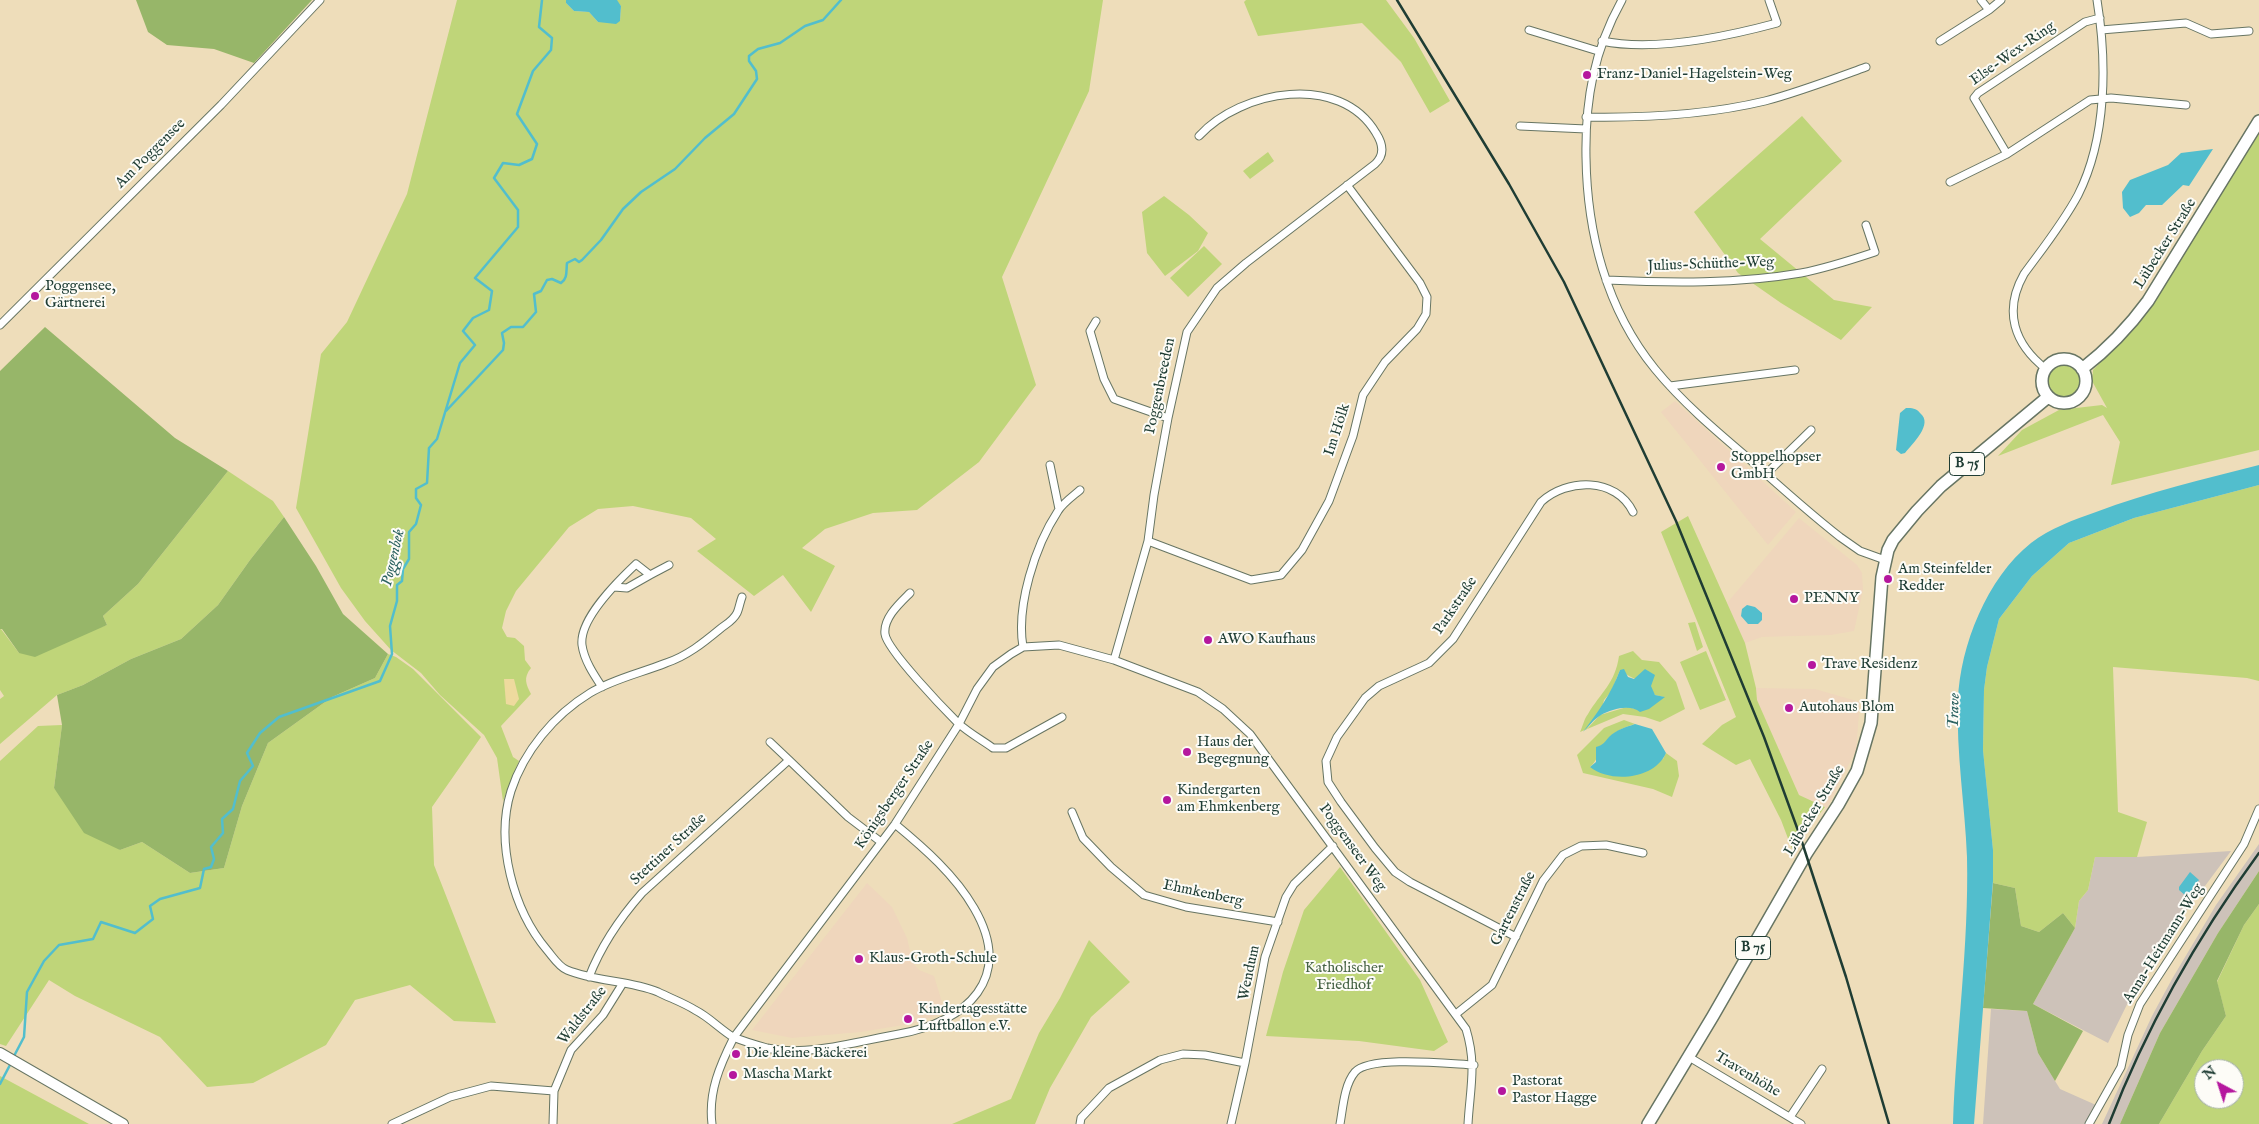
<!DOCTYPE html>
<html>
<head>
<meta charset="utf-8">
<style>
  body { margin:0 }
  #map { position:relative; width:2259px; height:1124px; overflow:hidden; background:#eeddba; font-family:"IM FELL English",serif }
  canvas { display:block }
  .north { position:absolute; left:2194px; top:1059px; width:50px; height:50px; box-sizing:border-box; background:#fdfcf7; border:1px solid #a4b0a9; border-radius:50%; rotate:320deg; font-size:14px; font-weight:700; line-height:20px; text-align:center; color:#1f3d34 }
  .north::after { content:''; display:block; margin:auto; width:18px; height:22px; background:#b5179e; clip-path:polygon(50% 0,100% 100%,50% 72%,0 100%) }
</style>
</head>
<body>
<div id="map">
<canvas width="2259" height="1124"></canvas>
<div class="north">N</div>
</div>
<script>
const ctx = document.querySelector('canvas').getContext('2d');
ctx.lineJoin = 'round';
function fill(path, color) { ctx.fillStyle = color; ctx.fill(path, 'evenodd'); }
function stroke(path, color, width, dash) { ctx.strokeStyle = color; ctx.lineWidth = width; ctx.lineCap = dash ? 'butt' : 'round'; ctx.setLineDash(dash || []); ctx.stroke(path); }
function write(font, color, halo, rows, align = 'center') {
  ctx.font = font + ' "IM FELL English",serif'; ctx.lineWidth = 4; ctx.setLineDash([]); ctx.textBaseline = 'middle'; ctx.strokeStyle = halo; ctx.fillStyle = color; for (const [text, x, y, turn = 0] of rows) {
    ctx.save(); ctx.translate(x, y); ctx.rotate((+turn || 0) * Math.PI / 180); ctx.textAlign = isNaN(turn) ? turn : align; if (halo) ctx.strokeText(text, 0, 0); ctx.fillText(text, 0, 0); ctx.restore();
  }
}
fill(new Path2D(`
  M1675 401 1796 512 1768 545 1661 412Z
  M1799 518 1857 565 1862 573 1863 590 1854 631 1831 635 1762 637 1745 643 1727 603Z
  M1756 688 1815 689 1860 702 1856 750 1827 808 1799 795 1757 700Z
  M867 883 892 907 907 938 913 963 919 970 934 976 945 1012 915 1023 861 1032 792 1038 752 1030Z`), '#efd6bc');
fill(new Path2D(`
  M2259 844V871L2218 933 2160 1033 2120 1124H2102L2152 1016 2172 979 2216 905Z
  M2231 851 2147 964 2108 1043 2033 1004 2075 928 2079 901 2088 890 2095 857H2137Z
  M1991 1009 2027 1011 2038 1053 2060 1089 2096 1105 2087 1124H1983Z`), '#cdc2b9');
fill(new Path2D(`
  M457 0H566V3L574 11 589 12 598 22 620 21 621 6 616 0H1103L1089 91 1002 277 1036 385 979 462 917 510 873 513 825 529 802 548 835 566 811 612 783 575 754 596 697 551 716 539 691 518 633 506 598 509 569 527 516 591 506 611 502 628 507 637 515 638 524 646 525 660 531 668C523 678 526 684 531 694L501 726 513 757 519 761 503 801 497 758 484 735 440 695 421 673 391 650 365 621 341 588 296 508 321 354 347 322 407 194Z
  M1246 0H1386L1414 38 1450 101 1430 113 1401 62 1362 23 1258 36 1244 2Z
  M1802 116 1842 161 1760 239 1834 300 1872 307 1841 340 1781 303 1738 273 1694 212Z
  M2259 133V450L2111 485 2120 442 2103 415 1998 456 2022 430 2059 410 2102 405 2107 408 2092 381 2093 370 2135 326Z
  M1268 152 1274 161 1250 179 1243 171Z
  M1164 196 1189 215 1208 233 1198 251 1165 276 1147 253 1142 212Z
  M1204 246 1222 264 1188 297 1170 278Z
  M2047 381a17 17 0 1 1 34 0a17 17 0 1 1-34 0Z
  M228 471 273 501 284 517 250 560 218 605 181 639 131 659 83 685 57 695 0 744V699L4 696 0 690V629H1L19 653 107 625 103 616 138 584Z
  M2259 485V681L2247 678 2113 667 2118 812 2147 822 2137 857H2095L2088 890 2079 901 2075 928 2063 913 2039 932 2021 926 2015 888 1993 883V850L1983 750 1984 690 1987 667 1999 619 2032 576 2069 543 2134 518Z
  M1688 516 1745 643 1756 688 1757 700 1799 795 1825 807 1792 849 1781 820 1750 759 1736 765 1702 744 1722 725 1736 717 1661 532Z
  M1695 622 1703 647 1697 651 1688 623Z
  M1633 651 1642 660 1659 662 1676 682 1685 709 1660 722 1645 717 1623 714 1580 732C1583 726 1584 719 1588 714 1601 692 1615 684 1619 656ZM1620 670C1632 680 1648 681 1655 695L1664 697 1636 709 1627 707 1600 715 1586 730 1602 708 1604 700 1611 692Z
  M1706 651 1726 700 1700 710 1680 662Z
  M388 654 396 657 413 669 481 737 432 807 434 865 496 1023 454 1021 410 985 355 1000 326 1045 253 1083 207 1087 160 1037 75 996 49 980 6 1046 0 1044V761L38 726 62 725 54 788 120 850 142 842 190 873 224 868 242 806 268 743 332 697 375 678Z
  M1624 720 1635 724C1622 728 1610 733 1603 746 1598 754 1597 761 1590 767L1663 759 1666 753 1677 761 1679 776 1672 797 1653 789 1583 773 1577 755 1604 728Z
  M1340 867 1420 980 1448 1042 1434 1051 1359 1041 1266 1036 1283 972 1304 910Z
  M2259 904V1124H2159L2202 1051 2226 1016 2217 982 2244 925ZM2204 1069H2234V1099H2204Z
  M1089 940 1130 982 1091 1017 1050 1088 1035 1124H952L1011 1099 1039 1033 1060 998Z
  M0 1076 89 1124H0Z`), '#bfd579');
fill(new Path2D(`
  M136 0H312L254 63 214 49 167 45 148 32Z
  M45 327 175 438 228 471 138 584 103 616 107 625 35 657 19 653 2 629H0V371Z
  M284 517 316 566 343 614 388 654 375 678 332 697 268 743 242 806 224 868 190 873 142 842 120 850 84 833 54 788 62 725 57 695 83 685 131 659 181 639 218 605 250 560Z
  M2259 871V904L2244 925 2217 981 2226 1016 2202 1051 2159 1124H2120L2160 1033 2218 933Z
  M1993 883 2015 888 2021 926 2039 932 2063 913 2075 928 2033 1004 2083 1031 2055 1081 2038 1053 2027 1011 1983 1008Z`), '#97b669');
fill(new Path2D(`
  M504 679H514L519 699 514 706 506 704Z`), '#eeda9e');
fill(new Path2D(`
  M566 0H617L621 6 620 21 616 24 598 22 589 12 574 11 566 3Z
  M2213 149 2189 186 2183 185 2162 205H2146L2139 213 2130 217 2123 208 2122 192 2130 180 2168 165 2181 153Z
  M1906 408C1912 408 1916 408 1920 413 1934 424 1912 444 1905 453L1901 454 1896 450 1900 413Z
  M2259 465V485L2134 518 2069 543 2032 576 1999 619 1987 667 1984 690 1983 750 1993 850V881L1974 1124H1953C1956 1035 1969 946 1967 857 1965 805 1956 753 1958 700 1960 646 1987 578 2031 543 2050 528 2074 520 2096 512 2149 492 2204 479 2259 465Z
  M1747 605 1755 607 1762 613V620L1758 624H1748L1741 616 1742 609Z
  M1624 669 1628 677 1634 679 1645 669 1655 675 1651 686 1655 695 1665 697 1649 709 1640 712C1630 704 1612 709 1601 715 1594 719 1588 727 1583 732 1598 712 1611 694 1620 670Z
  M1635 724 1652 729 1666 753C1654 780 1610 783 1590 767L1596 762V747C1603 745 1604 743 1609 737 1616 730 1626 727 1635 724Z
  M2190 872 2199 880 2189 895 2186 896 2179 890V887Z`), '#52becd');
stroke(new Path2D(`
  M446 411 503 350 504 343 502 333 511 327H523L536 312 534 294 541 291 547 280 552 279 561 283C568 278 566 271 567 263L575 259 579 262 582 260 601 240 623 209 641 192 675 169 705 138 734 114 757 79 756 71 749 61V56L758 49 780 43 805 26 823 20 841 0
  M13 1058 24 1037 27 992 44 961 59 945 93 939 101 922 135 933 153 919 150 906 160 899 200 888 204 869 211 867 214 859 211 847 223 833 222 819 233 809 240 781 253 766 247 753 260 733 279 717 380 681 392 654 390 626 397 601V585L402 581 403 569 409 559V532L416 524 421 505 416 498V489L427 483 429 448 437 439 460 363 475 345 463 331 473 318 489 310 492 291 475 278 518 227V210L494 178 503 163 519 165 532 159 537 144 517 114 533 71 551 50 552 38 539 27 542 0
  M0 1084 11 1063`), '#52becd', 2.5);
const street = new Path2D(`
  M1622 0C1594 50 1585 100 1586 157 1587 232 1606 309 1655 369 1682 402 1715 430 1748 458 1778 485 1808 512 1840 537L1860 551 1885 560
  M1981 0 1989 10 2001 0
  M2100 18 2085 22 1978 93 1974 98 2007 154 2090 100 2111 98 2186 105
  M1529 30 1598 51
  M2101 30 2186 23 2211 34 2249 31
  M1602 41C1654 52 1725 37 1777 23L1769 0
  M1940 41 1989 10
  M1586 117C1646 118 1707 115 1765 101 1799 92 1833 79 1866 67
  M1520 126 1586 129
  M1950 182 2007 154
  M1606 280C1671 283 1737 284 1801 273 1827 268 1851 260 1875 252L1866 225
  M1096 321 1090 331 1104 379 1114 399 1168 418
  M0 325 221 105 320 0
  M2046 369C2014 344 2003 311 2024 274 2043 248 2063 223 2078 195 2107 138 2107 62 2097 0
  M1670 386 1795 370
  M1050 465 1059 509
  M1766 474 1811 430
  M1148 541 1251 580 1281 575 1302 550 1329 501 1353 436 1363 395 1385 362 1417 329 1426 314 1427 297 1420 283 1347 185
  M650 575 669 565
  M910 593C900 603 883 618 885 634 887 650 945 710 958 723 969 733 982 740 993 748H1006L1062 717
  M742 597C740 602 739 609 737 613 733 621 726 624 720 629 703 643 687 656 666 663 641 673 613 679 590 693 554 715 524 751 511 791 495 842 513 910 547 950 553 957 559 967 567 970 596 982 629 980 658 992 670 998 684 1003 695 1010 709 1017 720 1029 733 1037 743 1041 756 1045 767 1048 807 1057 859 1041 899 1034 967 1022 1015 978 974 908 955 875 924 848 895 824
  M1023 647C1016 606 1035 546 1058 511 1063 503 1073 496 1080 490
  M1114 660 1148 541 1154 495 1168 418 1187 332 1217 288 1246 263 1375 164C1385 155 1383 144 1376 133 1340 72 1241 90 1199 136
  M602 687C594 675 584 660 582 645 579 619 618 581 636 564L650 575 627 588 614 587
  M770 742 789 760
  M1072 812 1083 838 1111 867 1144 895 1186 907 1278 922
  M1516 937 1410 882 1395 872 1375 848 1341 802 1328 782 1326 761 1337 737 1365 698 1379 686 1429 663 1453 639 1541 502C1567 478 1616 477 1633 512
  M589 977C601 946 620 918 642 893L789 760 848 817 881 842
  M1456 1014 1492 985 1543 881 1563 855 1581 846 1606 845 1643 853
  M1689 1057 1801 1124
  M1790 1117 1822 1069
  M392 1124 450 1097 491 1086 554 1091
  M553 1124 554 1091 571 1050 603 1015 623 983
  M712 1124C708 1092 720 1065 734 1037L895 824 959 724 977 689 993 667 1011 654 1023 647 1059 645 1114 660 1198 692 1223 709 1250 734 1466 1029C1477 1065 1470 1088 1468 1124
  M1080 1124 1081 1118 1109 1088 1160 1060 1183 1054 1205 1055 1245 1063
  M1231 1124 1245 1063 1265 957 1286 897 1294 884 1333 846
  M1340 1124C1343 1108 1344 1085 1355 1072 1370 1055 1450 1064 1474 1065
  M2089 1124 2121 1067 2128 1035 2140 1004 2244 844 2259 809`);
const secondary = new Path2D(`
  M0 1053 123 1124`);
const primary = new Path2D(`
  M2042 381a22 22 0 1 1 44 0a22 22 0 1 1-44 0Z
  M2082 369C2108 349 2129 327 2148 301L2259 121
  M1648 1124 1713 1016 1806 854 1838 805 1857 771 1871 723 1882 577 1888 550 1893 540 1917 511 1941 486 2048 397`);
stroke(street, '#677563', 9);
stroke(secondary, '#677563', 12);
stroke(primary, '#677563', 14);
stroke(street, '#fff', 7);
stroke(secondary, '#fff', 10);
stroke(primary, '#fff', 11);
stroke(new Path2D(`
  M1397 0 1509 184 1564 282 1676 521 1764 737 1800 836 1846 977 1889 1124
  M2109 1124C2146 1028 2198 936 2259 853`), '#1f3d34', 2.5);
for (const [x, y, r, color] of [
  [1587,75,5,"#b5179e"],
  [35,296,5,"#b5179e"],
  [1721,467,5,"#b5179e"],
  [1888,579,5,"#b5179e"],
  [1794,599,5,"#b5179e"],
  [1208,640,5,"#b5179e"],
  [1812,665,5,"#b5179e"],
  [1789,708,5,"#b5179e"],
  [1187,752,5,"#b5179e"],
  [1167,800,5,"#b5179e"],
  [859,959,5,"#b5179e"],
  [908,1019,5,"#b5179e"],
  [736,1054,5,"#b5179e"],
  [733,1075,5,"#b5179e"],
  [1502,1091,5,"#b5179e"]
]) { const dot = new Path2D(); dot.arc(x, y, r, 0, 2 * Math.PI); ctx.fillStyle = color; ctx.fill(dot); stroke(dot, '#fdfcf7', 2); }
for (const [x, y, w] of [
  [1967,464,35],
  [1753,948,35]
]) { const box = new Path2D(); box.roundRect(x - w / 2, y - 11.5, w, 23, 4); ctx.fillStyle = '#fdfcf7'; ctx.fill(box); stroke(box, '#1f3d34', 1); }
write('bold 14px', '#1f3d34', null, [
  ["B 75",1967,464],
  ["B 75",1753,948]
]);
write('15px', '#1f3d34', '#fdfcf7', [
  ["Else-Wex-Ring",2013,54,-35],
  ["Am Poggensee",151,154,-45],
  ["Lübecker Straße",2166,244,-58],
  ["Julius-Schüthe-Weg",1711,265,-2],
  ["Poggenbreeden",1161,386,-78],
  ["Im Hölk",1338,430,-72],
  ["Parkstraße",1456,606,-56],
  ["Königsberger Straße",895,795,-56],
  ["Lübecker Straße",1815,811,-59],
  ["Poggenseer Weg",1352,848,54],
  ["Stettiner Straße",669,850,-43],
  ["Ehmkenberg",1203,894,12],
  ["Gartenstraße",1514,909,-63],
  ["Anna-Heitmann-Weg",2164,944,-58],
  ["Wendum",1250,973,-78],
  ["Waldstraße",583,1016,-52],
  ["Travenhöhe",1747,1075,31]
]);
write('15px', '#1f3d34', '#fdfcf7', [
  ["Franz-Daniel-Hagelstein-Weg",1597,75],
  ["Poggensee,",45,287],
  ["Gärtnerei",45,304],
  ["Stoppelhopser",1731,458],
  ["GmbH",1731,475],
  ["Am Steinfelder",1898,570],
  ["Redder",1898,587],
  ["PENNY",1804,599],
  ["AWO Kaufhaus",1218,640],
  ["Trave Residenz",1822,665],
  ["Autohaus Blom",1799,708],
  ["Haus der",1197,743],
  ["Begegnung",1197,760],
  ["Kindergarten",1177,791],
  ["am Ehmkenberg",1177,808],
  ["Klaus-Groth-Schule",869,959],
  ["Kindertagesstätte",918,1010],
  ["Luftballon e.V.",918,1027],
  ["Die kleine Bäckerei",746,1054],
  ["Mascha Markt",743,1075],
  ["Pastorat",1512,1082],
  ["Pastor Hagge",1512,1099]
], 'left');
write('15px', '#476345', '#fdfcf7', [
  ["Katholischer",1344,969],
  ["Friedhof",1344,986]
]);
write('italic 16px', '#2e6462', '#fdfcf7', [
  ["Poggenbek",394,558,-77],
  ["Trave",1955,711,-88]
]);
</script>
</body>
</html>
